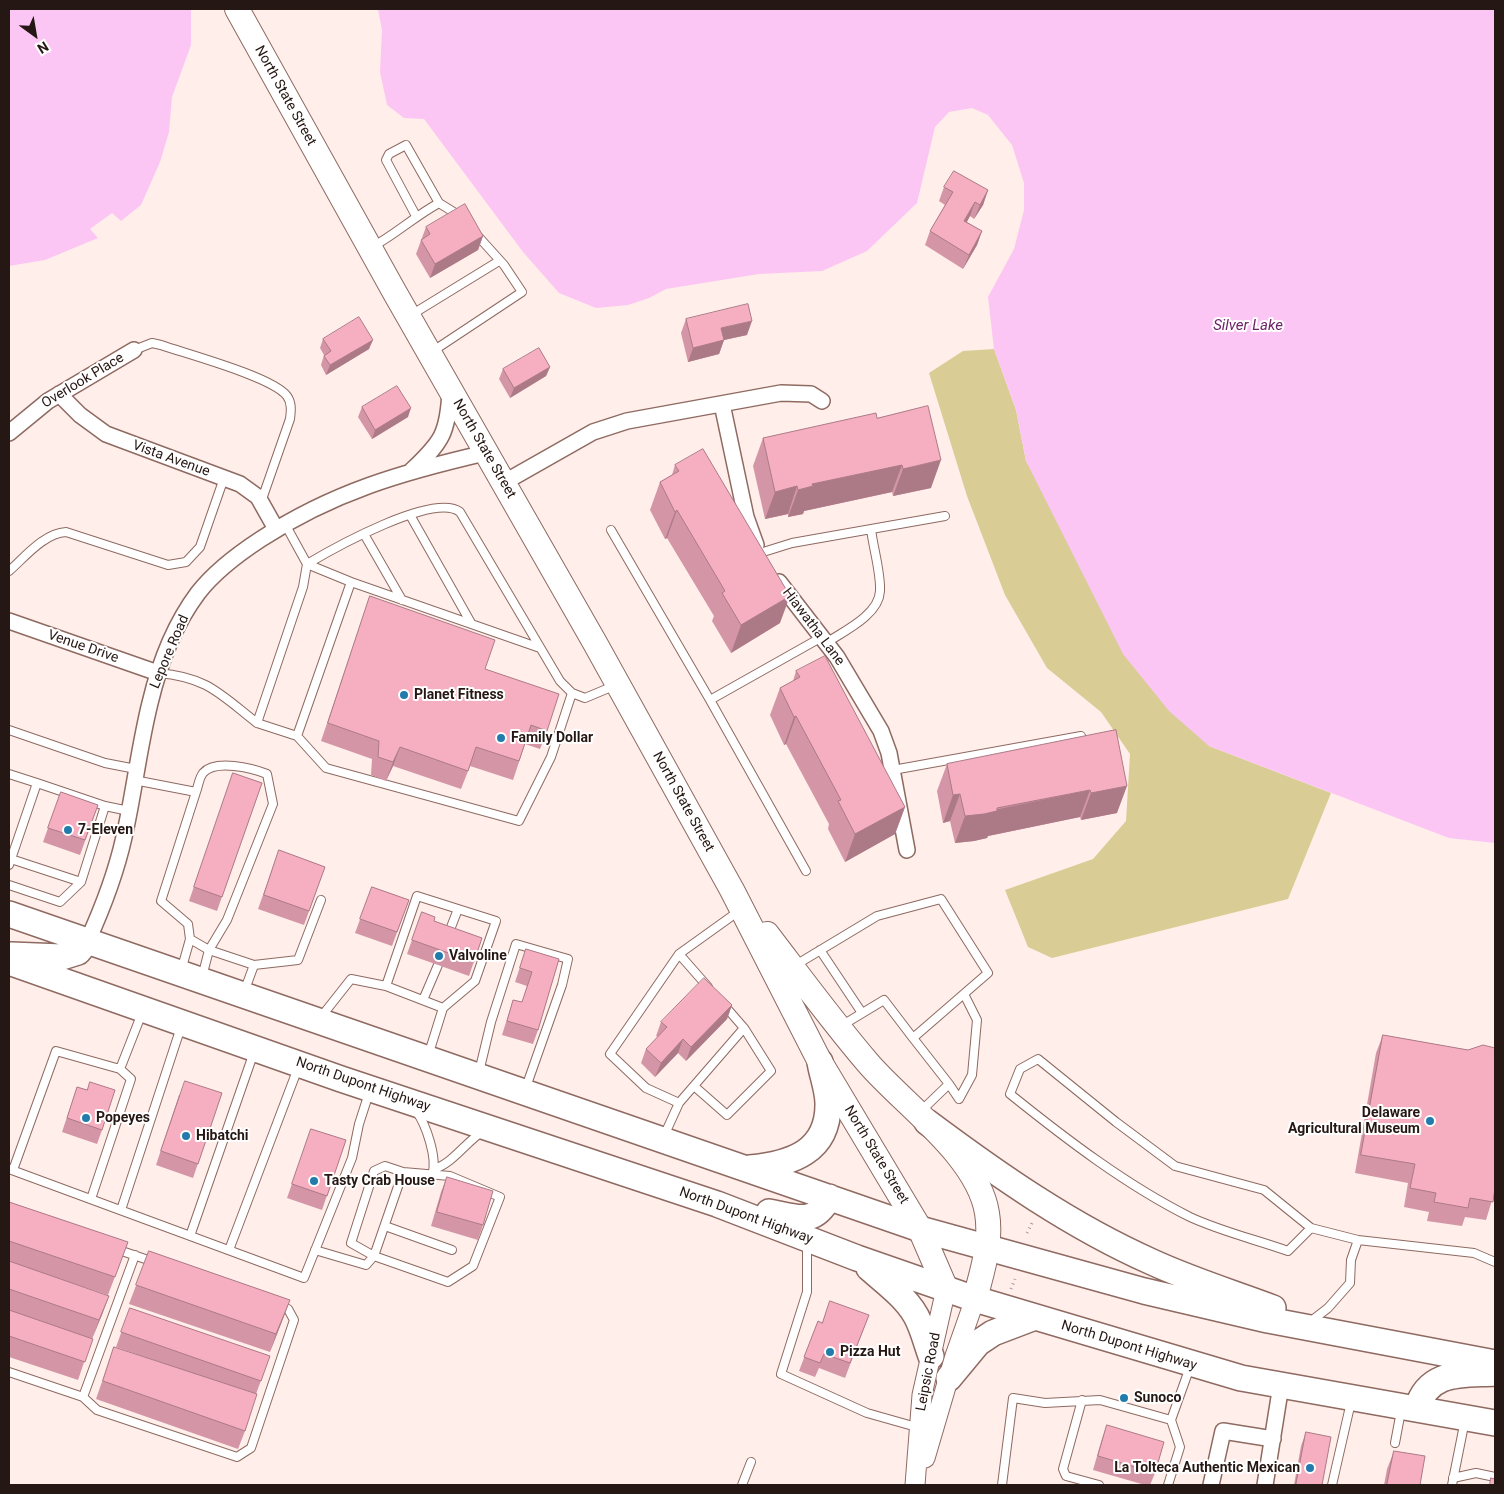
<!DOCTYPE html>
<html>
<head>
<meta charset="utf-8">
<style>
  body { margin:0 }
  #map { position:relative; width:1504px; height:1494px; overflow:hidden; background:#ffeeea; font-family:Roboto,sans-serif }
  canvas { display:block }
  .frame { position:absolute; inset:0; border:10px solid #251713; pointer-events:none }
  .north { position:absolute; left:10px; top:10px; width:50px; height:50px; -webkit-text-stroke:4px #fff; paint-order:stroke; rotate:148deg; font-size:14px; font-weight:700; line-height:20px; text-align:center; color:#251713 }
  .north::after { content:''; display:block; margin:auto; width:18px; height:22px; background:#251713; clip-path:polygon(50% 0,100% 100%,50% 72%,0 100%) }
</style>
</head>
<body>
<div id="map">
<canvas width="1504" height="1494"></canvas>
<div class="frame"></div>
<div class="north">N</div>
</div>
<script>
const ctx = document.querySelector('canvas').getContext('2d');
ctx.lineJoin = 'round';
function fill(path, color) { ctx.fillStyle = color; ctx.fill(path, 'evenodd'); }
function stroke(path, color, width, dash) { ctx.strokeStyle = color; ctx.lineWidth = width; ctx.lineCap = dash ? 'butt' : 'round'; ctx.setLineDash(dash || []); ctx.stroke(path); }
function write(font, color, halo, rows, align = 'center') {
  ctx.font = font + ' Roboto,sans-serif'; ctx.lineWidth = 4; ctx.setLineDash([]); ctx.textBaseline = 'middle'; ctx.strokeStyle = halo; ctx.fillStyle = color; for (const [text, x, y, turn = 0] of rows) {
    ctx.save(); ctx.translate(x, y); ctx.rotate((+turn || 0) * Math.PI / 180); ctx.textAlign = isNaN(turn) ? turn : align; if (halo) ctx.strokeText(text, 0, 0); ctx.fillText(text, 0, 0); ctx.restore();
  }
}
fill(new Path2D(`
  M994 349 1016 410 1026 461 1209 746 1331 793 1288 899 1052 958 1028 947 1005 890 1093 859 1126 821 1130 754 1101 712 1047 668 1005 595 967 496 929 373 963 351Z`), '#d9cd95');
fill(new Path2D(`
  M9 9H191V45L172 97 169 132 160 162 141 205 121 221 112 213 90 229 98 238 45 260 9 266Z
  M378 9H1495V843L1449 838 1209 746 1169 711 1123 654 1026 461 1016 410 994 349 988 297 1014 249 1024 210V183L1012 145 988 115 972 108 949 112 935 127 917 203 867 251 822 271 759 274 666 289 649 298 628 305 596 308 559 293 523 252 424 119 404 118 387 105 380 72 382 30Z`), '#fcc6f4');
const service = new Path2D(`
  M416 216 386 160 389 154 406 145 439 203 460 216
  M372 247C396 234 415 216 439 203
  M411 315 499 261
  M134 350 152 343 161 345C187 354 273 377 287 396 292 403 291 411 290 419L261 502
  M433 351 522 292 504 265 476 234
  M410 515 471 623
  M285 524 307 564 351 582 297 736
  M611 530 710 700
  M364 534 402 600
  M760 553 792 543 945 516
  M307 564C334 548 434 492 460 512L560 681 572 693 585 698 616 685
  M9 571C24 558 44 533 66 532L168 565 186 562 200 547 224 478
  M351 582 540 648
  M826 643C844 631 879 615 880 591 881 573 873 547 871 529
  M158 673C207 677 220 694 257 723L303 587 307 564
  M257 723 297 736 326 768 519 821 551 757 572 693
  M9 730 105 763 136 769
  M893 770 1081 736
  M9 774 37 783
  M134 780 196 792C198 787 199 778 203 773 215 759 252 768 267 774L273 804 227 920 209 950 202 977
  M196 792 161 901 188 924 190 939 209 950 254 965 244 992
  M105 806 129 811
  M9 865 37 783 105 806 81 882 11 859
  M806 871 710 700 822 637
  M9 885 60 902 81 882
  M448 935 458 909
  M820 950 862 1013
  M679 954 708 987
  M254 965 298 960 321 900
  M794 966 877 916 941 899 988 973 913 1038 884 1000 841 1026
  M181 971 190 939
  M386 986 417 896 496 921 475 981 443 1008 428 1056
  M423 1000 438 965
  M321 1017 351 979 386 986 443 1008
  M913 1038 949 1084 920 1112
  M120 1069 142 1013
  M479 1072 491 1022 516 944 568 959 562 985 525 1090
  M949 1084 959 1099 972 1075 977 1020 964 994
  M694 1086 727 1115 771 1071 744 1028
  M679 1103 646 1088 610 1054 679 954 739 911
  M416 1111C426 1124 438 1159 432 1175
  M664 1136 679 1103 744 1028 724 1005
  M9 1169 304 1278 352 1158 359 1124 369 1093
  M434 1169C452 1164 466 1142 483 1131
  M13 1170 56 1051 120 1069 131 1079 91 1199
  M403 1172 450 1176 500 1197 473 1266 448 1282 374 1256Z
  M121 1210 181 1027
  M385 1226 452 1250
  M1311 1228 1288 1251C1257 1240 1220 1231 1190 1217 1126 1185 1066 1139 1010 1094L1020 1069 1038 1059 1116 1122 1175 1166 1264 1190 1311 1228 1358 1240
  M190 1236 254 1052
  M807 1244V1292L781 1374 867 1413 920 1428
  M116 1249 154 1262
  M229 1250 298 1068
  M315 1250 366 1265 374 1256 351 1243 374 1171 385 1166 403 1172
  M1310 1322 1328 1308 1350 1283 1351 1260 1358 1240 1474 1253 1495 1262
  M9 1372 83 1397 97 1410 237 1457 251 1448 294 1320 288 1309 279 1305
  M83 1397 135 1255
  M1082 1400 1063 1469 1066 1476 1099 1485
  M1395 1443 1401 1411
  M1453 1478 1476 1473 1495 1477
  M742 1485 751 1462
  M1002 1485 1013 1398 1045 1403 1100 1400 1171 1420 1190 1367
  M1168 1485 1180 1447 1171 1420
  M1332 1485 1351 1402
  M1452 1485 1465 1420`);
const minor = new Path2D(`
  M59 394 80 415 106 434 240 484 258 497 276 529
  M722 404 746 517 756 545
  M9 433 48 401 134 350
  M412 470C442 442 448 433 450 391
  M503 483 593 432 627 421 781 393 811 394 822 401
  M779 582 837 657 881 731 889 753 907 850
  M9 621 158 673
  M88 940C103 907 116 873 124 837 134 793 139 747 150 703 159 665 174 625 198 593 215 571 238 554 261 539 333 492 403 472 485 453
  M1211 1485 1223 1431 1273 1439
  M1265 1485 1281 1385`);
const tertiary = new Path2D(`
  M925 1458 955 1356 975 1299
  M915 1485 922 1395 946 1289`);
const primary = new Path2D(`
  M237 9 395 293 595 643 732 890 820 1062 920 1229 946 1289
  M767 934C800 977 832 1021 868 1063 904 1105 978 1156 987 1213 992 1243 982 1271 975 1299`);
const trunk = new Path2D(`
  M9 914 920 1229 1144 1291 1268 1320 1495 1363
  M11 955 62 957 78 952 88 940
  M9 962 341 1079 717 1204 857 1258 975 1299 1241 1378 1495 1423
  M927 1122C998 1175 1071 1226 1152 1262 1191 1280 1233 1293 1273 1308
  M750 1168C791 1164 829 1152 828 1103 828 1090 822 1075 820 1062
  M769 1212C796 1217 814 1227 829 1197
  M869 1268C887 1284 910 1300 919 1322 924 1333 927 1345 931 1356
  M949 1378 978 1343 993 1333 1035 1317
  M1417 1409C1428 1370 1462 1375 1495 1373`);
stroke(service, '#8e6a61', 10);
stroke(minor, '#8e6a61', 18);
stroke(tertiary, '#8e6a61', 21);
stroke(primary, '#8e6a61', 26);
stroke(trunk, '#8e6a61', 28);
stroke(new Path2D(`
  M1027 1233 1033 1221
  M1011 1289 1015 1279`), '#aa9a96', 3, [1, 4]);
stroke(service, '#fff', 8);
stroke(minor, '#fff', 15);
stroke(tertiary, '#fff', 19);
stroke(primary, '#fff', 24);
stroke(trunk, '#fff', 25);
fill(new Path2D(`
  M944 187 988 190 983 205 974 219 970 216 967 222 982 231 977 245 963 269 925 245 930 231 945 205 939 201Z
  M426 227 483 236 478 250 430 278 416 254Z
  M686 319 747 335 724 340 719 354 688 362 681 333Z
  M323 339 369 349 326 375 321 365 324 355 320 348Z
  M550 367 546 376 510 398 499 379 503 369Z
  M362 407 408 417 372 439 358 417Z
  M877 418 931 488 893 496 892 492 804 511 803 514 788 517V514L765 519 753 466 763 438Z
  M675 465 780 623 731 653 712 621 714 616 667 538 665 539 650 510 660 482 672 475Z
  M370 596 485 669 547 731 540 749 525 744 513 780 470 766 461 789 393 766 386 781 371 775 372 759 321 741Z
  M796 671 905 807 895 834 845 862 828 829 829 824 786 744 784 745 770 715 780 688 793 681Z
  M1116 730 1117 813 1081 820 1080 817 988 836 987 838 974 841 955 843 950 821 943 823 937 791 947 764Z
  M233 773 262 783 217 911 189 901Z
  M61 792 98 805 80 855 43 842Z
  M279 850 325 867 304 925 258 909Z
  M372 887 409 900 392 946 355 933Z
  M422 912 434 921 482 938 469 976 407 954Z
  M526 949 559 959 538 1030 533 1044 502 1035 513 1000 522 1002 527 986 515 982Z
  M732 1005 727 1019 686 1061 678 1053 655 1077 641 1063 646 1049 658 1037 656 1036 661 1022Z
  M1383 1035 1468 1050 1495 1048V1198L1493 1197 1486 1220 1465 1217 1462 1226 1427 1221 1429 1212 1404 1207 1408 1183 1355 1173 1376 1053Z
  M77 1087 87 1090 102 1130 97 1144 62 1132Z
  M222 1093 193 1178 156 1165 179 1095Z
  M311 1129 346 1140 322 1210 287 1198Z
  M447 1177 483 1225 478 1240 431 1226 441 1192Z
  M9 1202 128 1242 108 1295 24 1267 109 1296 92 1339 78 1380 9 1357Z
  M149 1251 290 1300 270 1352 129 1304Z
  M130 1308 270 1356 256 1394 245 1431 238 1449 96 1399 114 1347 174 1367 116 1347Z
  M869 1315 845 1378 819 1368 815 1377 799 1371 818 1321 822 1323Z
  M1107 1425 1155 1473 1150 1485H1145L1093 1470 1102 1439Z
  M1306 1432 1322 1485H1294L1301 1446Z
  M1394 1451 1420 1485H1384L1387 1469Z`), '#d496a6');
fill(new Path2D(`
  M988 190 983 205 974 219 980 205Z
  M975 202 970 216 959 235 964 221Z
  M982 231 977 245 963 269 969 255Z
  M483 236 478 250 430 278 435 264Z
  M752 321 747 335 724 340 719 354 688 362 693 348 721 328Z
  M373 340 369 349 326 375 330 365Z
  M550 367 546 376 510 398 514 388Z
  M411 408 408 417 372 439 375 430Z
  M941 460 931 488 893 496 903 469Z
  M902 465 892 492 804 511 803 514 788 517 798 490 812 484Z
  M797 486 788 514 765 519 775 492Z
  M677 510 667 538 665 539 675 512Z
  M790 596 780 623 731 653 741 625Z
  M796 716 786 744 784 745 794 717Z
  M400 747 393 766 386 781 393 762Z
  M1127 786 1117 813 1081 820 1091 793Z
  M1090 790 1080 817 988 836 987 838 974 841 955 843 965 816Z
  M960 794 950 821 943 823 953 795Z
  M905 807 895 834 845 862 855 834Z
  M732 1005 727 1019 686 1061 691 1047Z
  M683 1039 678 1053 655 1077 661 1063Z
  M109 1296 102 1315 92 1339 99 1320Z
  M290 1300 283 1319 270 1352 276 1334Z`), '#ac7a87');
const building = new Path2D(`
  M954 171 988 190 980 205 975 202 964 221 982 231 969 255 930 231 953 192 944 187Z
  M465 204 483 236 435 264 421 240 430 234 426 227Z
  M748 304 752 321 721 328 724 340 693 348 686 319Z
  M359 317 373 340 330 365 324 356 331 351 323 339Z
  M539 348 550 367 514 388 503 369Z
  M397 386 411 408 375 430 362 407Z
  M928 406 941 460 903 469 902 465 812 484 813 486 798 490 797 486 775 492 763 438 876 413 877 418Z
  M703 449 790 596 741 625 722 593 725 591 677 510 675 512 660 482 679 471 675 465Z
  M370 596 495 640 485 669 559 694 547 731 531 725 519 761 476 747 468 771 400 747 393 762 378 757 379 741 328 723Z
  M825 656 905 807 855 834 838 801 841 800 796 716 794 717 780 688 800 677 796 671Z
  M1116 730 1127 786 1091 793 1090 790 997 808V811L984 814 965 816 960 794 953 795 947 764Z
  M233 773 262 783 222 897 194 887Z
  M61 792 98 805 85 840 48 828Z
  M279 850 325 867 309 911 264 895Z
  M372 887 409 900 397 932 360 919Z
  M422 912 435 917 434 921 482 938 474 962 412 940Z
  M526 949 559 959 538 1030 507 1021 513 1000 522 1002 532 972 520 968Z
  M704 978 732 1005 691 1047 683 1039 661 1063 646 1049 667 1027 661 1022Z
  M1383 1035 1468 1050 1483 1045 1495 1048V1188L1493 1202 1470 1198 1468 1208 1434 1202 1436 1193 1410 1188 1415 1164 1361 1155Z
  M185 1081 222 1093 198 1164 161 1151Z
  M90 1082 115 1090 102 1130 67 1118 77 1087 87 1090Z
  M311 1129 346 1140 327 1196 292 1184Z
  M447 1177 493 1191 483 1225 437 1212Z
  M9 1202 128 1242 115 1277 9 1241Z
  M149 1251 290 1300 276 1334 136 1285Z
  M9 1261 109 1296 99 1320 9 1289Z
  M830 1301 869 1315 850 1363 824 1354 820 1363 804 1357 818 1321 822 1323Z
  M130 1308 270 1356 261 1381 121 1332Z
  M9 1310 93 1339 85 1362 9 1336Z
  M114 1347 257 1394 245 1431 103 1381Z
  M1107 1425 1164 1442 1155 1473 1098 1456Z
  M1306 1432 1331 1437 1322 1485H1296Z
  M1394 1451 1425 1456 1420 1485H1387Z
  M1491 1478 1495 1479V1485H1490Z`);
fill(building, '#f6afc1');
stroke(building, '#ac7a87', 1);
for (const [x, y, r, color] of [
  [404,695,5,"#227baa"],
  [501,738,5,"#227baa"],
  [68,830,5,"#227baa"],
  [439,956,5,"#227baa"],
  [86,1118,5,"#227baa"],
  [1430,1121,5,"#227baa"],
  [186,1136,5,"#227baa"],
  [314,1181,5,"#227baa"],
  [830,1352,5,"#227baa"],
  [1124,1398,5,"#227baa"],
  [1310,1468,5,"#227baa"]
]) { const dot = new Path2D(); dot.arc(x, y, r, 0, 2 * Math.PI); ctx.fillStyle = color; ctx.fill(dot); stroke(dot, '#fff', 2); }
write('14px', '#251713', '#fff', [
  ["North State Street",285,96,61],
  ["Overlook Place",83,381,-31],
  ["North State Street",484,449,60],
  ["Vista Avenue",171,459,20],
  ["Hiawatha Lane",813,627,53],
  ["Venue Drive",83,647,19],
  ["Lepore Road",170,652,-67],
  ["North State Street",683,802,61],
  ["North Dupont Highway",363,1085,19],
  ["North State Street",876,1155,59],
  ["North Dupont Highway",746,1216,20],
  ["North Dupont Highway",1129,1346,17],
  ["Leipsic Road",929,1372,-79]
]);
write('bold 14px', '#251713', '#fff', [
  ["Planet Fitness",414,695],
  ["Family Dollar",511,738],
  ["7-Eleven",78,830],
  ["Valvoline",449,956],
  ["Delaware",1420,1113,"right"],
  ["Agricultural Museum",1420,1129,"right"],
  ["Popeyes",96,1118],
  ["Hibatchi",196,1136],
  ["Tasty Crab House",324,1181],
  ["Pizza Hut",840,1352],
  ["Sunoco",1134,1398],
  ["La Tolteca Authentic Mexican",1300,1468,"right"]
], 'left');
write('italic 15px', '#6e2368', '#fff', [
  ["Silver Lake",1248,326]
]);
</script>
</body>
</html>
